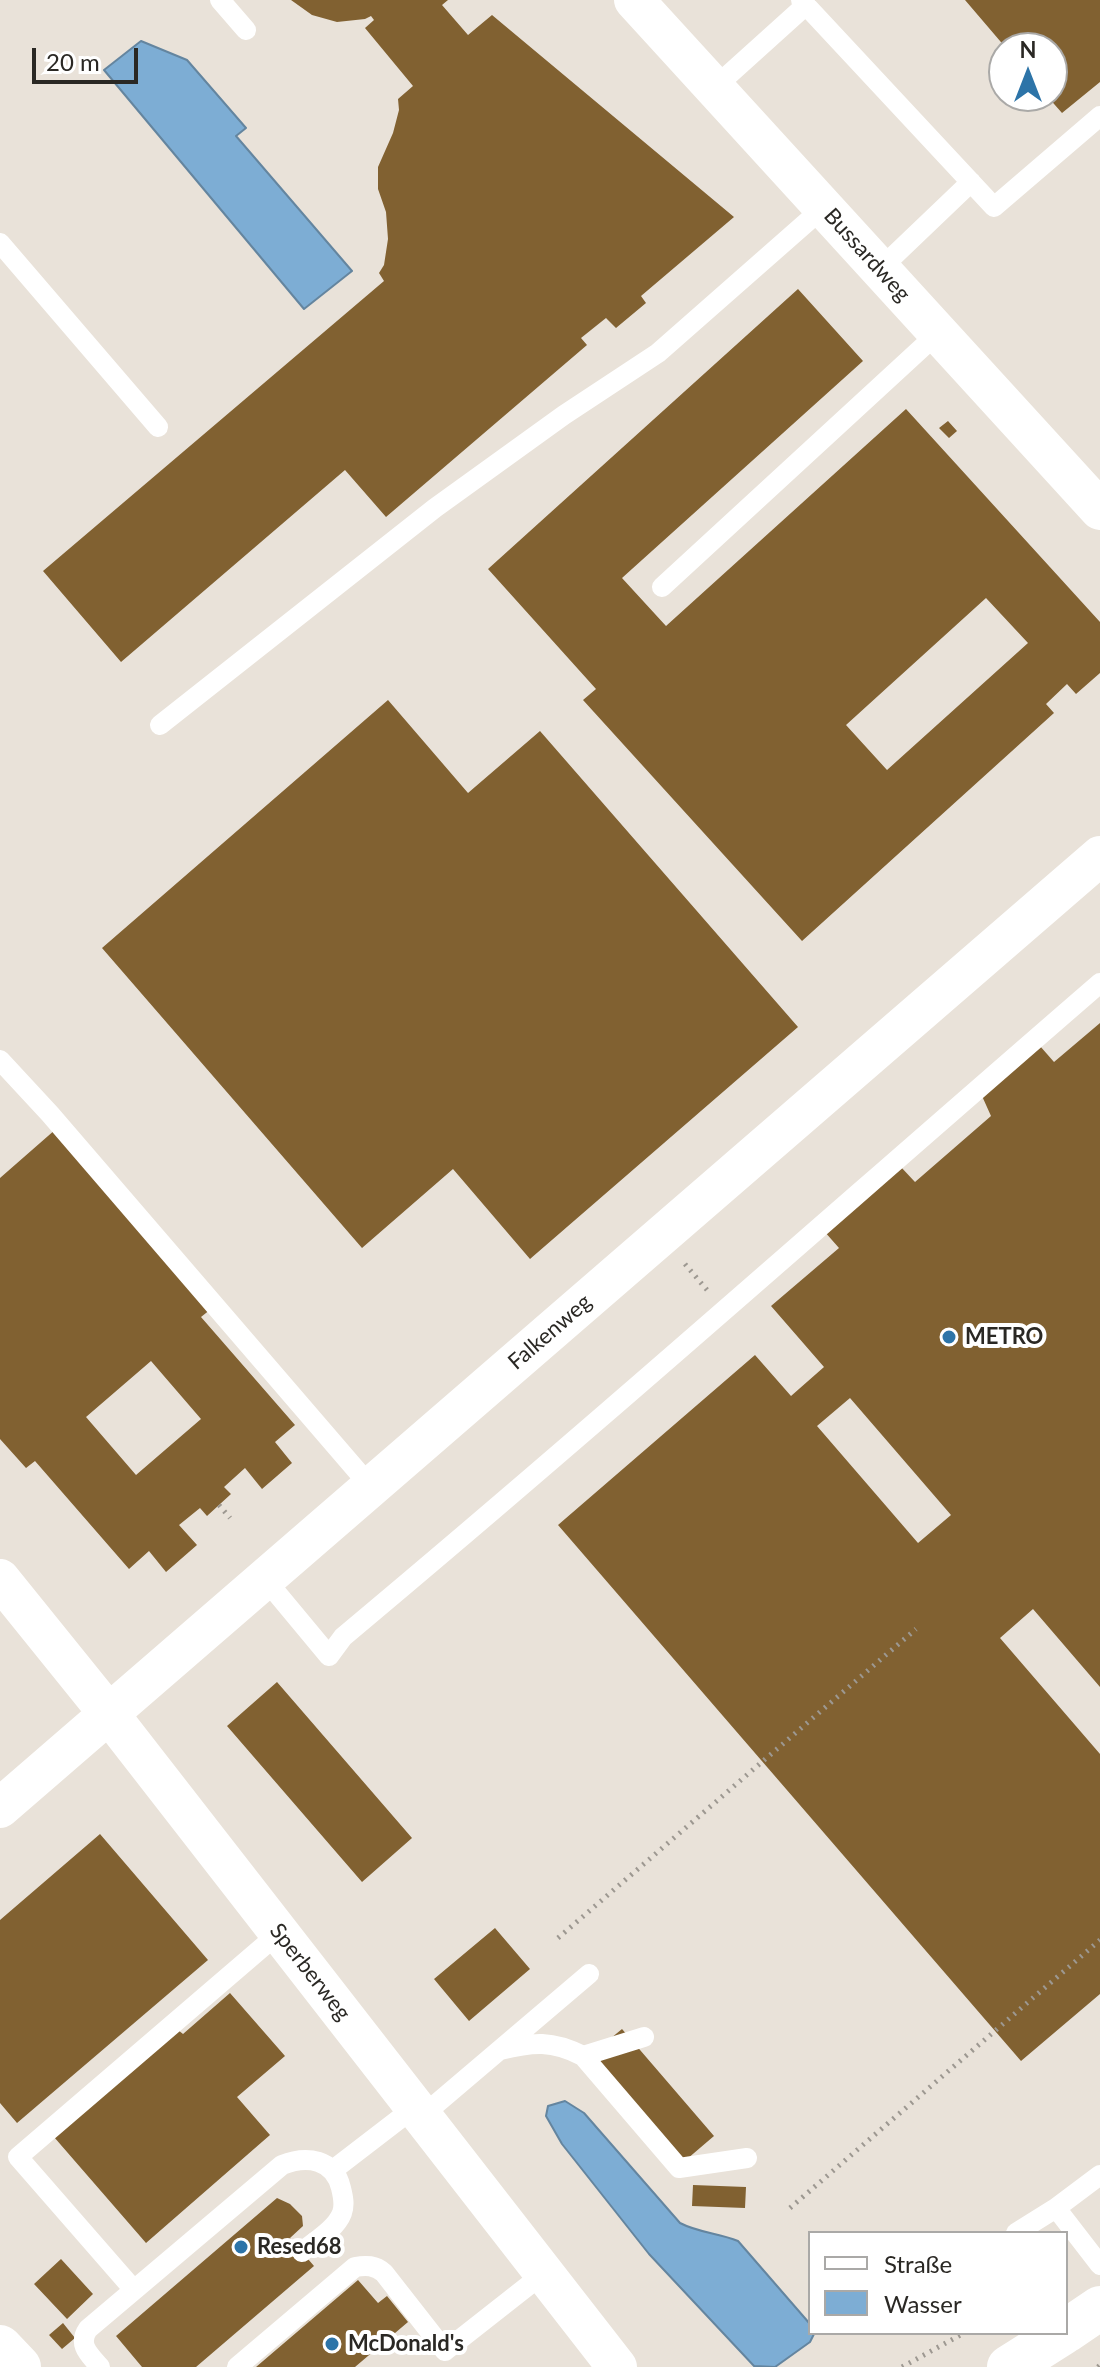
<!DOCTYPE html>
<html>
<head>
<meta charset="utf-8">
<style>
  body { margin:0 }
  #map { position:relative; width:1100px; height:2367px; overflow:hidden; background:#e9e2d9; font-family:Lato,sans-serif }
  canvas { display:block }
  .legend { position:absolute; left:808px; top:2231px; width:260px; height:104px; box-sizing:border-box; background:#fff; border:2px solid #aaa9a7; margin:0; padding:10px 14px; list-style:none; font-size:24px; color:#2a2824 }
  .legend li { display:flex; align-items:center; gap:16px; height:40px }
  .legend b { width:40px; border:2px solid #aaa9a7 }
  .north { position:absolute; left:988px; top:32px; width:80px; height:80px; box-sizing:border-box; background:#fff; border:2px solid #aaa9a7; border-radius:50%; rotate:0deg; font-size:22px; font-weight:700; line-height:32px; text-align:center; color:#2a2824 }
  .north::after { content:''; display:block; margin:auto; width:28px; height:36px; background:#2d74a8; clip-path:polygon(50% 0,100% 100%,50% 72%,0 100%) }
  .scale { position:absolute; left:32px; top:48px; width:106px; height:36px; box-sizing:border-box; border:4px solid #2a2824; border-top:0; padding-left:10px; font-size:24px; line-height:28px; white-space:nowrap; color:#2a2824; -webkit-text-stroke:6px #fff; paint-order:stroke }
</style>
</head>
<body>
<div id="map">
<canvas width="1100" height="2367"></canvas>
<ul class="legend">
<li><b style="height:10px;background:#fff"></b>Straße</li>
<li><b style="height:22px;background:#7dadd4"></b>Wasser</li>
</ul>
<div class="north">N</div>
<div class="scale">20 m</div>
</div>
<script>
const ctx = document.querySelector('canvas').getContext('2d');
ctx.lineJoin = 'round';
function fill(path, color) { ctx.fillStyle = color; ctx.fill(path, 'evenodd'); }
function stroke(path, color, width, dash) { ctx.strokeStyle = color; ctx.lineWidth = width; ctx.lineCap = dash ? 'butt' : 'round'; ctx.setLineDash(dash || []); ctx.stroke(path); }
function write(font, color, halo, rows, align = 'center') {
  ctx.font = font + ' Lato,sans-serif'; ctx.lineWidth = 8; ctx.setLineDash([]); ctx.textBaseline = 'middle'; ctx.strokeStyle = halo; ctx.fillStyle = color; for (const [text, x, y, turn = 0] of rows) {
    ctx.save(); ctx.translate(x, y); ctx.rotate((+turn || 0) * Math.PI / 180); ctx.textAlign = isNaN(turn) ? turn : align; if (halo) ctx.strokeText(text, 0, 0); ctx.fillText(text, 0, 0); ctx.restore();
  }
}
const water = new Path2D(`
  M141 41 187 60 246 128 236 136 352 271 304 309 104 70Z
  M565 2101 584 2113 680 2223C699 2233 719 2233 738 2241L810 2324V2333L814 2334 810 2342 775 2367 754 2366 649 2254 562 2144 546 2116 548 2106Z`);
fill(water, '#7dadd4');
stroke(water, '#64859f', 2);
fill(new Path2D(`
  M291 0H448L442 5 468 35 492 15 734 217 641 296 646 303 616 328 606 318 581 338 587 345 386 517 345 470 121 662 43 571 384 281 379 273 384 265 388 239 386 212 378 189V167L393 133 399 110 398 99 413 86 365 28 374 20 371 16 365 19 337 22 312 15Z
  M965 0H1100V82L1062 113 1047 96H1052V48H1006Z
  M798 289 863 361 622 578 666 626 906 409 1100 622V673L1076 694 1067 684 1046 704 1054 713 802 941 583 700 596 689 488 569ZM986 598 1028 643 887 770 846 725Z
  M948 421 957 431 949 438 939 428Z
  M388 700 468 793 540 731 798 1027 530 1259 453 1169 362 1248 102 948Z
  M1100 1023V1687L1033 1609 1000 1638 1100 1754V1994L1021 2061 558 1525 755 1355 791 1396 824 1367 771 1306 839 1248 824 1231 900 1166 915 1182 991 1116 982 1096 1040 1046 1054 1062ZM850 1398 951 1515 918 1543 817 1426Z
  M56 1129 211 1309 201 1317 295 1425 275 1442 292 1463 262 1489 245 1468 224 1487 231 1494 207 1516 200 1508 179 1525 197 1545 166 1572 149 1551 129 1569 35 1461 26 1468 0 1439V1178ZM151 1361 201 1419 136 1475 86 1417Z
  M277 1682 412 1838 362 1882 227 1726Z
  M100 1834 208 1960 17 2123 0 2103V1920Z
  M495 1928 530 1969 469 2021 434 1979Z
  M230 1993 285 2056 237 2097 270 2135 146 2243 54 2137 178 2030 183 2034Z
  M622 2029 714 2136 680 2165 588 2057Z
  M693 2185 746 2187 745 2208 692 2206Z
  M277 2198 290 2204 302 2216 303 2226 290 2238 314 2266 196 2367H142L116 2336Z
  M61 2259 93 2294 67 2319 34 2284Z
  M358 2280 378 2303 387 2296 408 2322 355 2367H256Z
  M63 2323 75 2338 62 2349 49 2335Z`), '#816131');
stroke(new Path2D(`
  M685 1264 707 1290
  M219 1505 230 1518
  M558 1938 916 1629
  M790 2208 1100 1940
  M902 2367 964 2333
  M1098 2367 1100 2365`), '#9d9891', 5, [2, 6]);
stroke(new Path2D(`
  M220 0 246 30
  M801 0 994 207 1100 116
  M714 88 806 5
  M0 243 158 427
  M880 269 971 182
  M662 587 938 333
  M160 725 435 508 564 415 658 353 824 207
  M0 1060 50 1114 371 1487
  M265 1579 329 1656 343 1637C599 1423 848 1201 1100 983
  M500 2050C533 2042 552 2040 583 2056L679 2168 747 2158
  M583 2056 644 2037
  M422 2116 589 1974
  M333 2170 415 2107
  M1056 2208 1100 2265
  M1016 2233 1056 2208 1100 2175
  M134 2290 18 2157 279 1933
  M100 2367C90 2355 77 2345 88 2329L282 2165C307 2155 334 2159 341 2188 343 2196 345 2205 342 2213 336 2229 315 2241 302 2252
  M237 2367 355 2267C366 2265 375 2265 384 2273L445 2351 543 2274`), '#fff', 20);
stroke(new Path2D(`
  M634 0 1100 510
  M0 1579 109 1714 617 2367
  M0 1808 1100 856`), '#fff', 40);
stroke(new Path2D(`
  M1066 2331 1100 2308
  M0 2347 19 2367
  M1009 2367 1063 2333`), '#fff', 44);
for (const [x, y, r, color] of [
  [949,1337,8,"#2d74a8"],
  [241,2247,8,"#2d74a8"],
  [332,2344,8,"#2d74a8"]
]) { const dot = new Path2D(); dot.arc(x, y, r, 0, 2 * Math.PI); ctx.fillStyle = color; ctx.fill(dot); stroke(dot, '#fff', 3); }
write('22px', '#2a2824', '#fff', [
  ["Bussardweg",867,255,48],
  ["Falkenweg",550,1332,-41],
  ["Sperberweg",310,1972,52]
]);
write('bold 22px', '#2a2824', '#fff', [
  ["METRO",965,1337],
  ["Resed68",257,2247],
  ["McDonald's",348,2344]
], 'left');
</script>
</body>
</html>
